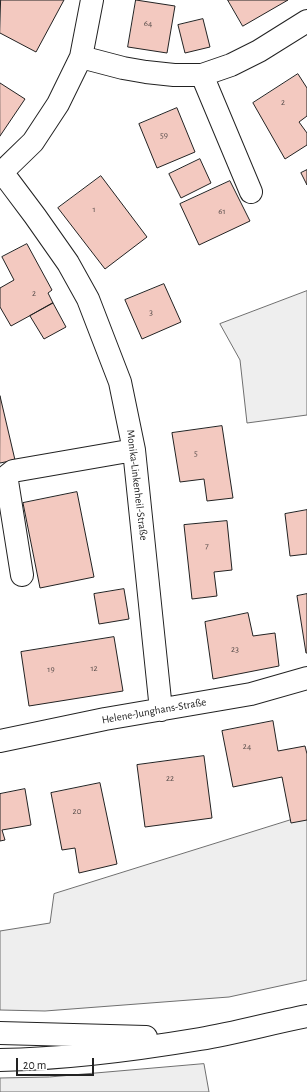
<!DOCTYPE html>
<html>
<head>
<meta charset="utf-8">
<style>
  body { margin:0 }
  #map { position:relative; width:307px; height:1092px; overflow:hidden; background:#fff; font-family:"Alegreya Sans",sans-serif }
  canvas { display:block }
  .scale { position:absolute; left:16px; top:1058px; width:78px; height:18px; box-sizing:border-box; border:2px solid #222; border-top:0; padding-left:5px; font-size:12px; line-height:14px; white-space:nowrap; color:#222; -webkit-text-stroke:3px #fff; paint-order:stroke }
</style>
</head>
<body>
<div id="map">
<canvas width="307" height="1092"></canvas>
<div class="scale">20 m</div>
</div>
<script>
const ctx = document.querySelector('canvas').getContext('2d');
ctx.lineJoin = 'round';
function fill(path, color) { ctx.fillStyle = color; ctx.fill(path, 'evenodd'); }
function stroke(path, color, width, dash) { ctx.strokeStyle = color; ctx.lineWidth = width; ctx.lineCap = dash ? 'butt' : 'round'; ctx.setLineDash(dash || []); ctx.stroke(path); }
function write(font, color, halo, rows, align = 'center') {
  ctx.font = font + ' "Alegreya Sans",sans-serif'; ctx.lineWidth = 3; ctx.setLineDash([]); ctx.textBaseline = 'middle'; ctx.strokeStyle = halo; ctx.fillStyle = color; for (const [text, x, y, turn = 0] of rows) {
    ctx.save(); ctx.translate(x, y); ctx.rotate((+turn || 0) * Math.PI / 180); ctx.textAlign = isNaN(turn) ? turn : align; if (halo) ctx.strokeText(text, 0, 0); ctx.fillText(text, 0, 0); ctx.restore();
  }
}
const green = new Path2D(`
  M307 291V415L247 423 240 360 220 324Z
  M307 815V980L229 997 45 1011 0 1010V931L50 923 54 894Z
  M204 1064 209 1092H0V1078L49 1077Z`);
fill(green, '#eee');
stroke(green, '#6f6f6f', 1);
const building = new Path2D(`
  M1 0H64L36 52 0 33Z
  M136 0 175 6 167 53 128 47Z
  M228 0H288L243 26Z
  M203 19 210 47 185 53 178 25Z
  M298 74 307 88V116L299 122 307 133V145L285 159 253 103Z
  M0 83 25 99 0 136Z
  M177 108 195 152 157 168 139 124Z
  M200 159 211 183 181 198 169 174Z
  M307 170V185L301 173Z
  M101 176 147 237 105 269 58 208Z
  M230 181 250 221 199 245 180 204Z
  M27 244 52 290 48 293 53 303 11 326 0 307V288L14 280 2 257Z
  M164 284 181 322 142 339 125 300Z
  M53 303 66 327 44 339 30 316Z
  M0 396 15 460 0 463Z
  M222 426 233 498 207 501 204 479 180 482 172 433Z
  M77 492 94 577 40 588 23 503Z
  M307 510V554L290 556 285 514Z
  M227 521 232 570 214 572 217 596 192 599 184 525Z
  M124 589 129 619 99 624 94 594Z
  M307 594V653H306L297 596Z
  M248 613 253 636 275 633 279 666 213 679 205 622Z
  M114 637 123 691 29 706 21 652Z
  M273 721 278 751 305 746 307 754V820L291 823 282 777 233 787 222 731Z
  M204 756 212 818 145 827 137 765Z
  M100 783 117 864 79 873 75 848 62 850 51 793Z
  M25 789 31 825 2 830 5 840 0 841V794Z`);
fill(building, '#f3c9c0');
stroke(building, '#222', 1);
const minor = new Path2D(`
  M81 57 123 68 146 72 174 75H202L231 65 259 51 307 21
  M202 75 251 192
  M2 172 35 216 68 263 88 299 120 382 134 450 161 710
  M0 174 33 142 58 104 81 57 92 0
  M22 575 7 481 8 475 13 471 134 450
  M0 741 105 719 251 694 307 678`);
const major = new Path2D(`
  M0 1033 146 1037
  M0 1060C67 1059 134 1050 200 1039 236 1033 271 1023 307 1016`);
stroke(minor, '#222', 24);
stroke(major, '#222', 24);
stroke(minor, '#fff', 22);
stroke(major, '#fff', 22);
write('9px', '#564c4a', null, [
  ["64",148,23],
  ["2",283,102],
  ["59",164,135],
  ["1",94,209],
  ["61",222,211],
  ["2",34,293],
  ["3",151,312],
  ["5",196,453],
  ["7",207,546],
  ["23",235,649],
  ["12",94,668],
  ["19",51,669],
  ["24",247,746],
  ["22",170,778],
  ["20",77,811]
]);
write('11px', '#222', '#fff', [
  ["Monika-Linkenheil-Straße",137,485,83],
  ["Helene-Junghans-Straße",154,711,-10]
]);
</script>
</body>
</html>
